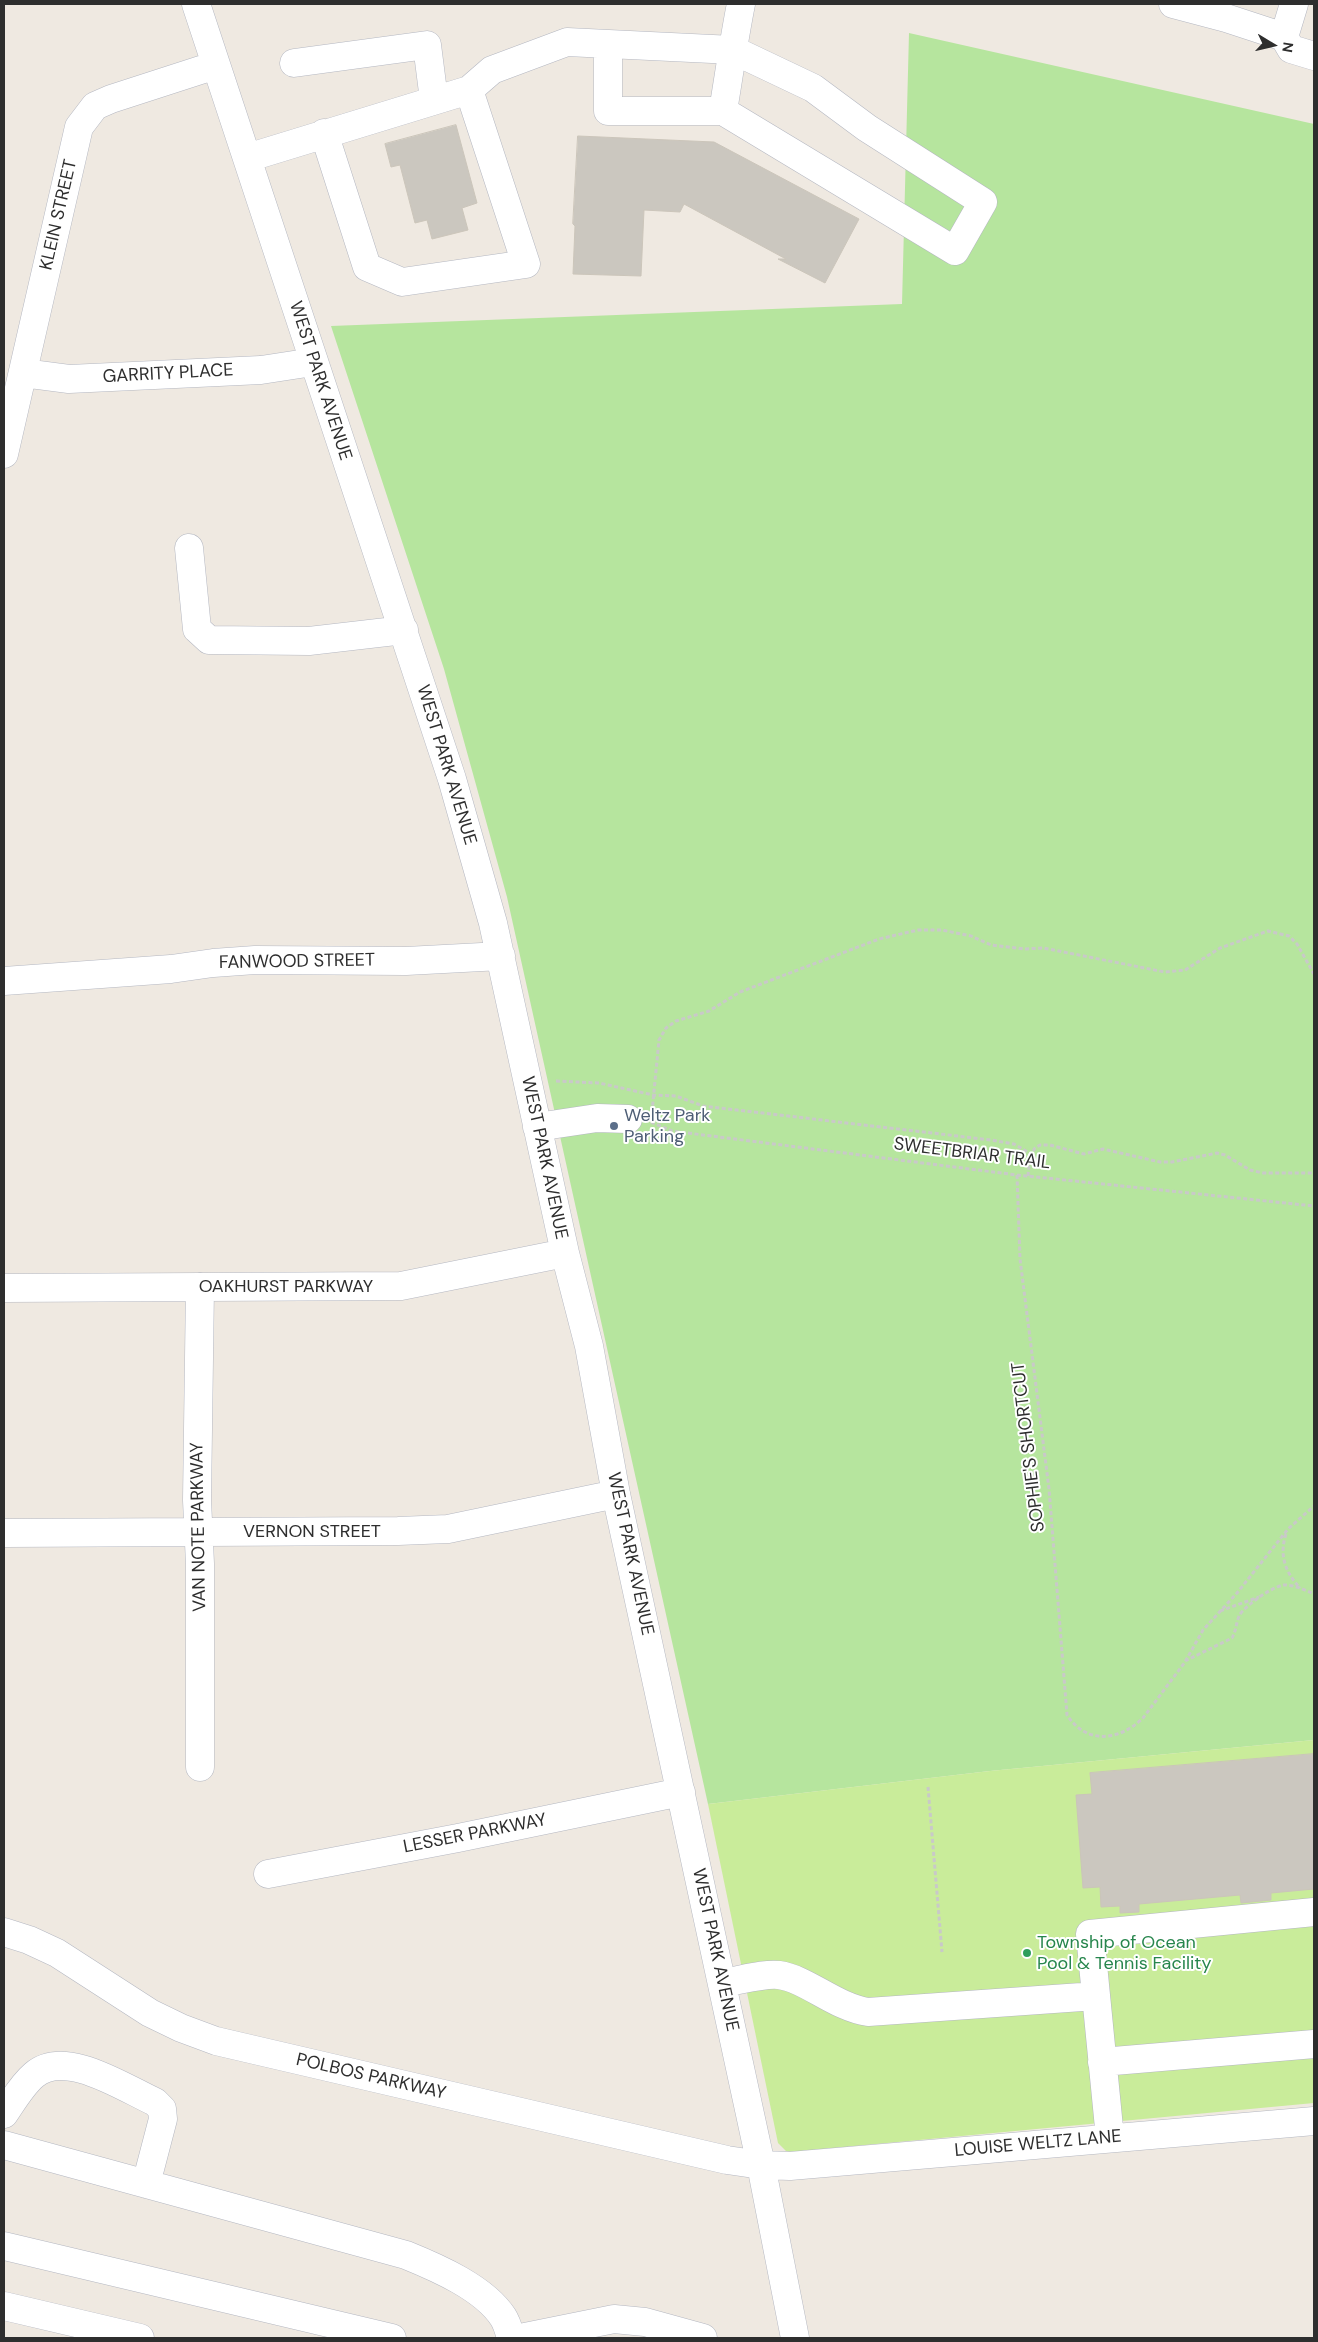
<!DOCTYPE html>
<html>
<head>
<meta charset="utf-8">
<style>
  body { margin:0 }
  #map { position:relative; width:1318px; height:2342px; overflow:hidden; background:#efe9e1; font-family:"DM Sans",sans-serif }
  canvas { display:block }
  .frame { position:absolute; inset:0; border:5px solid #2e2e2e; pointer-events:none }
  .north { position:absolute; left:1248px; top:20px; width:50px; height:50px; -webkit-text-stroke:4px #fff; paint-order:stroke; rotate:99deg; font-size:14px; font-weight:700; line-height:20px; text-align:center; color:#2e2e2e }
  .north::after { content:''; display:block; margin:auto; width:18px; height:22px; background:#2e2e2e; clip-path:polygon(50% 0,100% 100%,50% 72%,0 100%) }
</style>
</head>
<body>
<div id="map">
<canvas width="1318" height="2342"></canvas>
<div class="frame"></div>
<div class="north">N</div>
</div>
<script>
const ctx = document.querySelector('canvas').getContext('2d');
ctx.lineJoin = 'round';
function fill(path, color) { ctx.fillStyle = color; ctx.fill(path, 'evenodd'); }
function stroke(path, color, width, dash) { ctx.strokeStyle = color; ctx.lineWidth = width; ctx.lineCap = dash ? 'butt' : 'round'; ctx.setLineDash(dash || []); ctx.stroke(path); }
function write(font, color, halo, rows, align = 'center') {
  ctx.font = font + ' "DM Sans",sans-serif'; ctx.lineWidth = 4; ctx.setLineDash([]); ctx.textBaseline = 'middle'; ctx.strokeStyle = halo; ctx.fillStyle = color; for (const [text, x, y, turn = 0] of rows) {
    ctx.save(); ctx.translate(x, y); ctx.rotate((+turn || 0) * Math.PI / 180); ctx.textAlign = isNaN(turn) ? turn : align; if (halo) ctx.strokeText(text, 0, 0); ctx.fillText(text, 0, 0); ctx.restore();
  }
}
fill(new Path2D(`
  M909 33 1314 124V1740L990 1771 708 1804 507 897 444 669 331 326 902 304Z`), '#b6e59e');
fill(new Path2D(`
  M1314 1740V2103L791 2152 786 2151 778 2143 708 1804 990 1771Z`), '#c9ec9a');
const building = new Path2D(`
  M456 125 477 203 462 208 468 230 432 239 427 220 415 223 400 165 391 167 385 144Z
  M578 136 714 142 859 219 825 283 778 259H786L684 204 680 212 644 210 641 276 573 274 575 226 573 224Z
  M1314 1754V1889L1271 1893V1900L1241 1903 1240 1895 1139 1904V1912L1120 1913V1906L1101 1907 1100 1887 1083 1888 1076 1795 1092 1794 1090 1773Z`);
fill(building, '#cbc7bf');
stroke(building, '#cbc5ba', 1);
const minor = new Path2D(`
  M196 4 452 779 493 923 565 1253 589 1346 616 1494 761 2165 795 2338
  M1173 4 1226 18 1284 37 1291 49 1314 56
  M1284 37 1294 4
  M608 45V111H723
  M294 63 427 45 434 100
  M469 90 492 70 567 42 733 50 813 88 867 128 983 202 955 251 723 111C729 75 734 39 741 4
  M247 158 469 90 526 264 402 282 367 267 324 133
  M23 373 69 379 261 370 313 362
  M4 454 79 127 95 106 111 99 216 65
  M189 548 197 629 209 640 309 641 404 630
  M4 981 171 969 213 963 255 960 406 961 501 956
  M537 1127 597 1118 628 1119
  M200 1287 197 1500 200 1564V1767
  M4 1288 401 1286 565 1253
  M4 1533 398 1531 448 1529 616 1494
  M268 1874 458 1838 681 1792
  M4 1932 29 1940 57 1953 150 2013 181 2028 216 2041 727 2160 761 2165 790 2166 1314 2121
  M722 1983C738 1981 764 1973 779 1975 807 1979 835 2007 868 2012L1096 1996
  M1102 2062 1314 2044
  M4 2114C13 2101 22 2085 34 2075 65 2048 124 2088 155 2102L162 2109 163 2119 146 2184
  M1110 2138 1090 1934 1314 1912
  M4 2145 406 2255C438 2268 484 2288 503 2317 507 2323 509 2331 511 2338
  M4 2246 392 2338
  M4 2306 140 2338
  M520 2338 614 2319 645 2322 703 2338`);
stroke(minor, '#b4b7c1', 29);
stroke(new Path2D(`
  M556 1081 599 1083 653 1095 676 1096 703 1106 991 1140 1014 1144 1031 1154
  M652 1112 659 1040 666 1028 676 1021 709 1011 740 992 879 939 918 930H942L971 936 991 945 1024 949 1043 948 1165 972 1185 970 1220 948 1268 931 1289 936 1297 944 1314 974
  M651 1122 672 1131 1017 1175 1314 1206
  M1017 1175 1020 1259 1049 1489 1067 1715C1087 1745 1119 1741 1143 1718L1185 1662 1203 1630 1237 1593 1288 1529 1314 1506
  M1028 1176 1030 1156 1035 1148 1040 1145H1050L1084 1154 1103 1149 1160 1162H1172L1217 1153 1225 1155 1250 1170 1263 1173H1314
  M1286 1534C1279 1555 1285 1572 1300 1588
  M1220 1611 1259 1597
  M1185 1661 1232 1638C1236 1631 1236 1624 1239 1616 1244 1606 1273 1586 1284 1585 1295 1585 1305 1590 1314 1594
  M928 1787 942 1952`), '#c9c9c9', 3, [4, 2.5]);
stroke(minor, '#fff', 28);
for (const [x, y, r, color] of [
  [614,1126,5,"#5c6f8a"],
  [1027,1953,5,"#2e9e5b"]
]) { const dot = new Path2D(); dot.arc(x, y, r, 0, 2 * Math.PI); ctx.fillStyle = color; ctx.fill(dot); stroke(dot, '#fff', 2); }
write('18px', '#2e2e2e', '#fff', [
  ["KLEIN STREET",59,215,-77],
  ["GARRITY PLACE",168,374,-3],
  ["WEST PARK AVENUE",320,381,72],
  ["WEST PARK AVENUE",446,765,73],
  ["FANWOOD STREET",297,962,-1],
  ["SWEETBRIAR TRAIL",972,1154,7],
  ["WEST PARK AVENUE",544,1158,78],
  ["OAKHURST PARKWAY",286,1287],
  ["SOPHIE'S SHORTCUT",1029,1447,-97],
  ["VAN NOTE PARKWAY",199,1527,-91],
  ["VERNON STREET",312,1532],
  ["WEST PARK AVENUE",630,1554,78],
  ["LESSER PARKWAY",475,1834,-11],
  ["WEST PARK AVENUE",715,1950,78],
  ["POLBOS PARKWAY",371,2077,13],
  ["LOUISE WELTZ LANE",1038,2144,-5]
]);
write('18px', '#4e5e75', '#fff', [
  ["Weltz Park",624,1116],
  ["Parking",624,1137]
], 'left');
write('18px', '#27864d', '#fff', [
  ["Township of Ocean",1037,1943],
  ["Pool & Tennis Facility",1037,1964]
], 'left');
</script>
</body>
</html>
